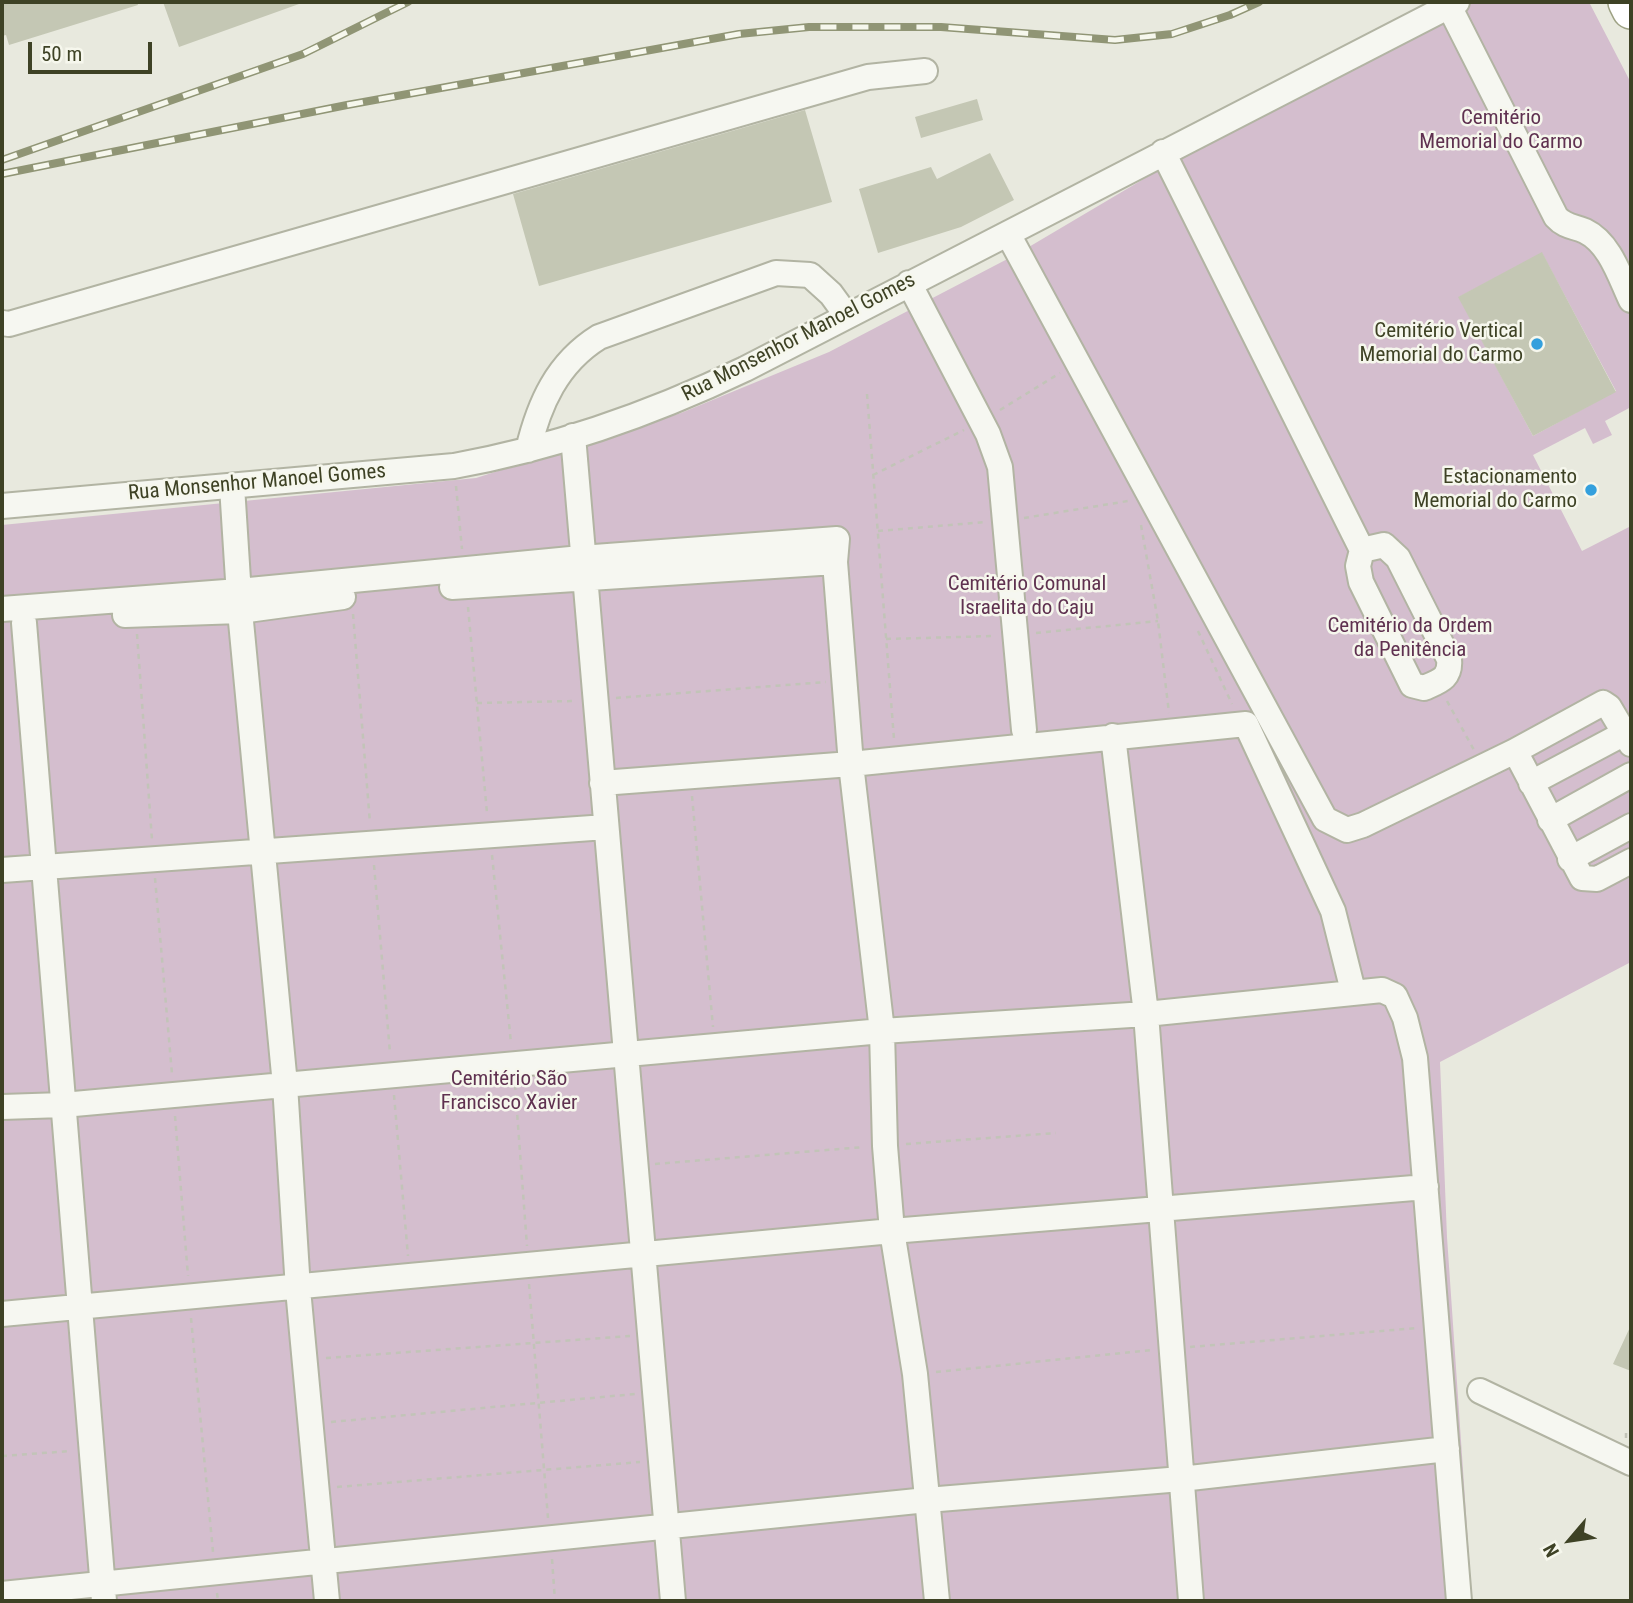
<!DOCTYPE html>
<html>
<head>
<meta charset="utf-8">
<style>
  body { margin:0 }
  #map { position:relative; width:1633px; height:1603px; overflow:hidden; background:#e8e9de; font-family:"Roboto Condensed",sans-serif }
  canvas { display:block }
  .frame { position:absolute; inset:0; border:4px solid #3e4225; pointer-events:none }
  .north { position:absolute; left:1535px; top:1505px; width:70px; height:70px; -webkit-text-stroke:5px #f6f7ed; paint-order:stroke; rotate:241deg; font-size:19px; font-weight:700; line-height:28px; text-align:center; color:#3e4225 }
  .north::after { content:''; display:block; margin:auto; width:24px; height:32px; background:#3e4225; clip-path:polygon(50% 0,100% 100%,50% 72%,0 100%) }
  .scale { position:absolute; left:28px; top:42px; width:124px; height:32px; box-sizing:border-box; border:4px solid #3e4225; border-top:0; padding-left:9px; font-size:21px; line-height:24px; white-space:nowrap; color:#3e4225; -webkit-text-stroke:5px #f6f7ed; paint-order:stroke }
</style>
</head>
<body>
<div id="map">
<canvas width="1633" height="1603"></canvas>
<div class="frame"></div>
<div class="north">N</div>
<div class="scale">50 m</div>
</div>
<script>
const ctx = document.querySelector('canvas').getContext('2d');
ctx.lineJoin = 'round';
function fill(path, color) { ctx.fillStyle = color; ctx.fill(path, 'evenodd'); }
function stroke(path, color, width, dash) { ctx.strokeStyle = color; ctx.lineWidth = width; ctx.lineCap = dash ? 'butt' : 'round'; ctx.setLineDash(dash || []); ctx.stroke(path); }
function write(font, color, halo, rows, align = 'center') {
  ctx.font = font + ' "Roboto Condensed",sans-serif'; ctx.lineWidth = 5; ctx.setLineDash([]); ctx.textBaseline = 'middle'; ctx.strokeStyle = halo; ctx.fillStyle = color; for (const [text, x, y, turn = 0] of rows) {
    ctx.save(); ctx.translate(x, y); ctx.rotate((+turn || 0) * Math.PI / 180); ctx.textAlign = isNaN(turn) ? turn : align; if (halo) ctx.strokeText(text, 0, 0); ctx.fillText(text, 0, 0); ctx.restore();
  }
}
fill(new Path2D(`
  M1471 2H1589L1631 83V407L1605 421 1612 435 1593 444 1585 428 1533 455 1582 551 1631 526V962L1440 1062 1447 1237 1472 1601H2V525L476 478 681 413 829 352 1017 254 1169 164ZM1542 253 1616 391 1533 436 1459 297Z`), '#d4bece');
fill(new Path2D(`
  M2 2H137L138 5 9 45 6 35 2 36Z
  M163 2H299V4L179 47Z
  M977 99 983 120 921 138 915 117Z
  M805 110 832 202 539 286 513 194Z
  M990 153 1014 200 961 227 878 253 859 189 931 167 937 179Z
  M1542 252 1616 392 1533 436 1458 297Z
  M1631 1325V1371L1613 1364Z`), '#c4c7b4');
const minor = new Path2D(`
  M1449 6 1556 217C1565 227 1574 226 1585 231 1610 243 1620 277 1631 300
  M1163 152 1362 550 1358 566 1361 582 1412 685 1424 688C1440 681 1451 678 1449 659L1398 558 1384 545 1362 550
  M1008 234 1325 819 1347 830 1363 825 1515 751 1603 703 1609 707 1631 744
  M909 283 988 434 1000 467 1024 730
  M2 323 9 324 868 77 925 71
  M573 436 673 1601
  M528 450C539 404 557 363 599 337L776 273 810 275 831 294 847 316
  M232 486 240 611 285 1085 298 1289 327 1601
  M2 506 454 466C554 448 653 413 745 369L1457 2
  M452 587 835 562
  M2 609 239 591 581 558 837 539 835 562 851 764 882 1031 885 1146 892 1231 915 1374 937 1601
  M125 615 240 611 343 597
  M24 623 104 1601
  M1113 736 1146 1014 1191 1601
  M1515 751 1582 878 1597 879 1631 861
  M602 783 851 764 1246 724 1333 911 1353 991
  M1531 783 1625 733
  M1550 820 1631 775
  M1570 859 1631 826
  M2 870 606 827
  M2 1107 63 1105 882 1031 1146 1014 1382 990 1395 996 1405 1018 1415 1058 1459 1601
  M2 1314 892 1231 1426 1187
  M1480 1391 1631 1463
  M2 1594 927 1500 1181 1479 1447 1449`);
const highway = new Path2D(`
  M1627 2 1631 10`);
stroke(minor, '#b2b4a3', 28);
stroke(highway, '#9ea284', 40);
stroke(new Path2D(`
  M867 394 894 739
  M1000 410 1060 373
  M873 475 964 430
  M456 486 462 549
  M1024 518 1128 501
  M1141 525 1158 621 1169 713
  M878 531 986 522
  M468 607 487 813
  M353 614 370 823
  M1198 631 1232 704
  M1036 633 1158 621
  M137 634 152 840
  M886 639 994 636
  M616 698 826 682
  M1447 701 1474 750
  M477 703 574 701
  M692 796 713 1027
  M492 855 511 1043
  M374 865 390 1053
  M155 878 172 1074
  M515 1085 527 1246
  M394 1095 408 1256
  M175 1116 188 1276
  M906 1144 1056 1133
  M655 1164 864 1147
  M529 1284 548 1518
  M191 1318 213 1552
  M1190 1347 1417 1328
  M326 1358 630 1336
  M936 1372 1152 1350
  M331 1422 635 1394
  M1626 1438V1433L1631 1435
  M2 1456 71 1451
  M337 1487 640 1462
  M552 1559 555 1601
  M217 1593 218 1601`), '#c2c4b8', 2.5, [5, 5]);
stroke(minor, '#f6f7f1', 24);
stroke(highway, '#fff', 37);
const rail = new Path2D(`
  M2 160 303 54 408 2
  M2 174 347 105 739 34 809 27H941L1115 40 1172 34 1230 15 1259 2`);
stroke(rail, '#909575', 8);
stroke(rail, '#f6f7ed', 5, [16]);
for (const [x, y, r, color] of [
  [1537,344,7,"#34a0dd"],
  [1591,490,7,"#34a0dd"]
]) { const dot = new Path2D(); dot.arc(x, y, r, 0, 2 * Math.PI); ctx.fillStyle = color; ctx.fill(dot); stroke(dot, '#f6f7ed', 2.5); }
write('21px', '#5f3150', '#f6f7ed', [
  ["Cemitério",1501,119],
  ["Memorial do Carmo",1501,143],
  ["Cemitério Comunal",1027,585],
  ["Israelita do Caju",1027,609],
  ["Cemitério da Ordem",1410,627],
  ["da Penitência",1410,651],
  ["Cemitério São",509,1080],
  ["Francisco Xavier",509,1104]
]);
write('21px', '#3e4225', '#f6f7ed', [
  ["Cemitério Vertical",1523,332],
  ["Memorial do Carmo",1523,356],
  ["Estacionamento",1577,478],
  ["Memorial do Carmo",1577,502]
], 'right');
write('21px', '#3e4225', '#f6f7ed', [
  ["Rua Monsenhor Manoel Gomes",799,338,-27],
  ["Rua Monsenhor Manoel Gomes",257,483,-5]
]);
</script>
</body>
</html>
